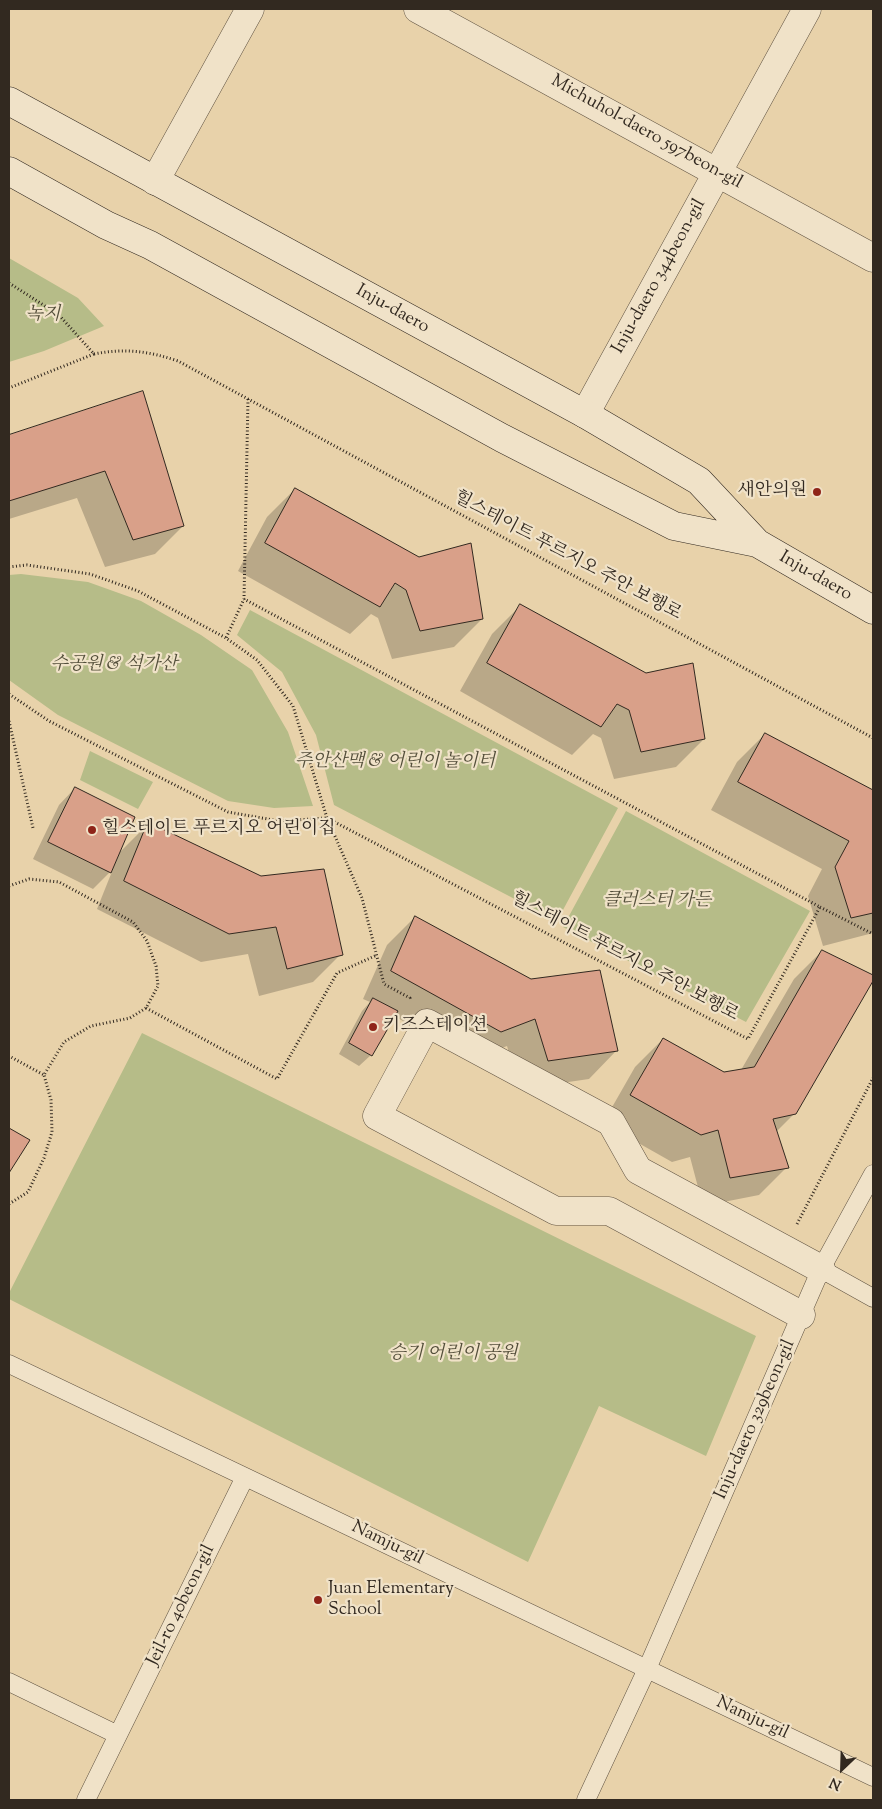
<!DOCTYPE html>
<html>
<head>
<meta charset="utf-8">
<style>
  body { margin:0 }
  #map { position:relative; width:882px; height:1809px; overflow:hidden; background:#e8d2aa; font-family:"Sorts Mill Goudy",serif }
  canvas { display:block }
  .frame { position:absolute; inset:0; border:10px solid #322920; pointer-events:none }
  .north { position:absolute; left:817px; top:1744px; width:50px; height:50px; -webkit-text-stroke:4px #f0e2c8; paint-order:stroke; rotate:204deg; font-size:14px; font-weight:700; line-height:20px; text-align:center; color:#322920 }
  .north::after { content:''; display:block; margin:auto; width:18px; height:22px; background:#322920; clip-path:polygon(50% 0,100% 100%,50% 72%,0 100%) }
</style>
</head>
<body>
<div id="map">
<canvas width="882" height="1809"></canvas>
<div class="frame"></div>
<div class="north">N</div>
</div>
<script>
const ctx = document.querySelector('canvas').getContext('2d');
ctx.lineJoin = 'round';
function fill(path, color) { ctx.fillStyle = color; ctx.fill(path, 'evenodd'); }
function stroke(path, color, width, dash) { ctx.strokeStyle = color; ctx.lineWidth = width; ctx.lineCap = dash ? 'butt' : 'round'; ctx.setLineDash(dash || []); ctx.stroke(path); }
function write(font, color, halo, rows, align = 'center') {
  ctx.font = font + ' "Sorts Mill Goudy","Noto Serif KR",serif'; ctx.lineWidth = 4.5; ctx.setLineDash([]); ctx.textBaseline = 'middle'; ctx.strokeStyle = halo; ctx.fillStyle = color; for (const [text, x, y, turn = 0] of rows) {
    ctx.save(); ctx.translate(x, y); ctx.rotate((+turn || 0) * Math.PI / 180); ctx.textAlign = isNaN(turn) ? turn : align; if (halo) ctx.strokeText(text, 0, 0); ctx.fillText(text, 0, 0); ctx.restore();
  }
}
fill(new Path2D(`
  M9 258 78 298 104 326 44 351 9 362Z
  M21 574 88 582 141 601 201 635 252 670 288 732 313 806 274 808 228 801 58 715 9 680V575Z
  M250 610 618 808 557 921 334 805 316 735 282 672 237 635Z
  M90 751 153 782 138 809 80 780Z
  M626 811 810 911 746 1022 563 927Z
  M142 1033 756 1336 706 1456 599 1406 528 1562 9 1299V1293Z`), '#b6bc88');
fill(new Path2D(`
  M143 392 183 526 155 554 105 567 77 498 9 519V437Z
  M295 489 482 619 454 647 392 659 378 618 371 614 350 634 238 571 267 517Z
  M520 606 704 739 676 767 614 779 601 738 593 734 572 755 460 691 492 634Z
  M765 734 873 792V933L823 946 808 896 822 869 711 810 737 762Z
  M75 788 118 854 149 823 341 954 313 982 259 996 248 954 201 962 97 909 113 869 93 889 33 859 59 805Z
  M415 917 617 1050 589 1079 520 1089 507 1046 472 1060 394 1016 371 1055 359 1066 339 1054 362 1011 370 1002 363 999 387 945Z
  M822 951 873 977V979L795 1113 776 1132 787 1167 759 1195 703 1206 690 1157 672 1162 603 1123 635 1067 663 1039 724 1073 741 1070 794 979Z`), '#0003');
const building = new Path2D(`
  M143 391 184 526 133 540 105 471 9 501V435Z
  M295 488 419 557 471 543 483 619 420 631 406 590 395 583 380 607 265 543Z
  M520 604 646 673 693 663 705 739 641 752 629 710 617 704 601 727 487 663Z
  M765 733 873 790V913L851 918 835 867 849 841 738 782Z
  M75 787 135 817 111 873 48 842Z
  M148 822 261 876 324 869 343 955 287 969 276 927 229 934 124 881Z
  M415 916 531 979 600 970 618 1051 548 1061 535 1019 501 1032 391 971Z
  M822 950 873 975V981L796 1114 773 1119 789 1168 730 1178 718 1130 701 1135 630 1095 663 1038 724 1072 754 1067Z
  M373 998 398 1011 372 1056 349 1043Z
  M9 1128 30 1140 9 1173Z`);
fill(building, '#d9a089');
stroke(building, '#322920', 1);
const service = new Path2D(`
  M821 1269 873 1298
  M9 1364 873 1777
  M9 1682 118 1735
  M86 1800 245 1477
  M586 1800 647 1669 821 1269 873 1174`);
const minor = new Path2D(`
  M418 9 873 258
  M155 181 250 9
  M585 414 807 9
  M801 1315 609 1211H556L377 1116 427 1023 611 1122 638 1170 821 1269`);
const secondary = new Path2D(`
  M9 101 585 414 699 481 757 543 873 610
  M9 171 106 225 150 245 502 438 674 526 757 543`);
stroke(service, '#605342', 19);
stroke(minor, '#605342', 29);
stroke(secondary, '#322920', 29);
stroke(new Path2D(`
  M9 283 59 315 94 354 9 388
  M94 354C125 348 148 351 178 361L873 738
  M248 399 244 599 226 638 257 660 293 706 327 818 362 898 384 984 410 998 409 1000
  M9 567 27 565 90 574 138 591 226 638
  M9 694 49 721 228 812 279 821 327 818 748 1039 820 907 244 599
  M9 721 33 828
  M9 886 29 879 59 882 133 922 147 941 156 966 158 986 146 1008 130 1018 91 1026 64 1042 44 1075 9 1056
  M820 907 873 934
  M146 1008 277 1079 337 973 377 955
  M9 1204 28 1192 44 1158 52 1132 51 1100 44 1075
  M797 1224 873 1078`), '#322920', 3, [1, 2.5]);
stroke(service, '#f0e2c8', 18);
stroke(minor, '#f0e2c8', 28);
stroke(secondary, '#f0e2c8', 28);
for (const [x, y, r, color] of [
  [817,492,5,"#8f2418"],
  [92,830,5,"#8f2418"],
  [373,1027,5,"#8f2418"],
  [318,1600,5,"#8f2418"]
]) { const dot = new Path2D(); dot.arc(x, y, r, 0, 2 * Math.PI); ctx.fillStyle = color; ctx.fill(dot); stroke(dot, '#f0e2c8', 2); }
write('18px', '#322920', '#f0e2c8', [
  ["Michuhol-daero 597beon-gil",646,133,29],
  ["Inju-daero 344beon-gil",660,277,-61],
  ["Inju-daero",392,310,29],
  ["힐스테이트 푸르지오 주안 보행로",567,557,28],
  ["Inju-daero",815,577,30],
  ["힐스테이트 푸르지오 주안 보행로",624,958,28],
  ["Inju-daero 329beon-gil",756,1420,-66],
  ["Namju-gil",387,1544,26],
  ["Jeil-ro 40beon-gil",182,1606,-64],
  ["Namju-gil",752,1719,25]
]);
write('italic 18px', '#534e3a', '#f0e2c8', [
  ["녹지",43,316],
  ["수공원 & 석가산",114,666],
  ["주안산맥 & 어린이 놀이터",395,763],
  ["클러스터 가든",657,902],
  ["승기 어린이 공원",453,1355]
]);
write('18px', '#322920', '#f0e2c8', [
  ["새안의원",807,492,"right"],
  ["힐스테이트 푸르지오 어린이집",102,830],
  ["키즈스테이션",383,1027],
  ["Juan Elementary",328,1590],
  ["School",328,1611]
], 'left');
</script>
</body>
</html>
